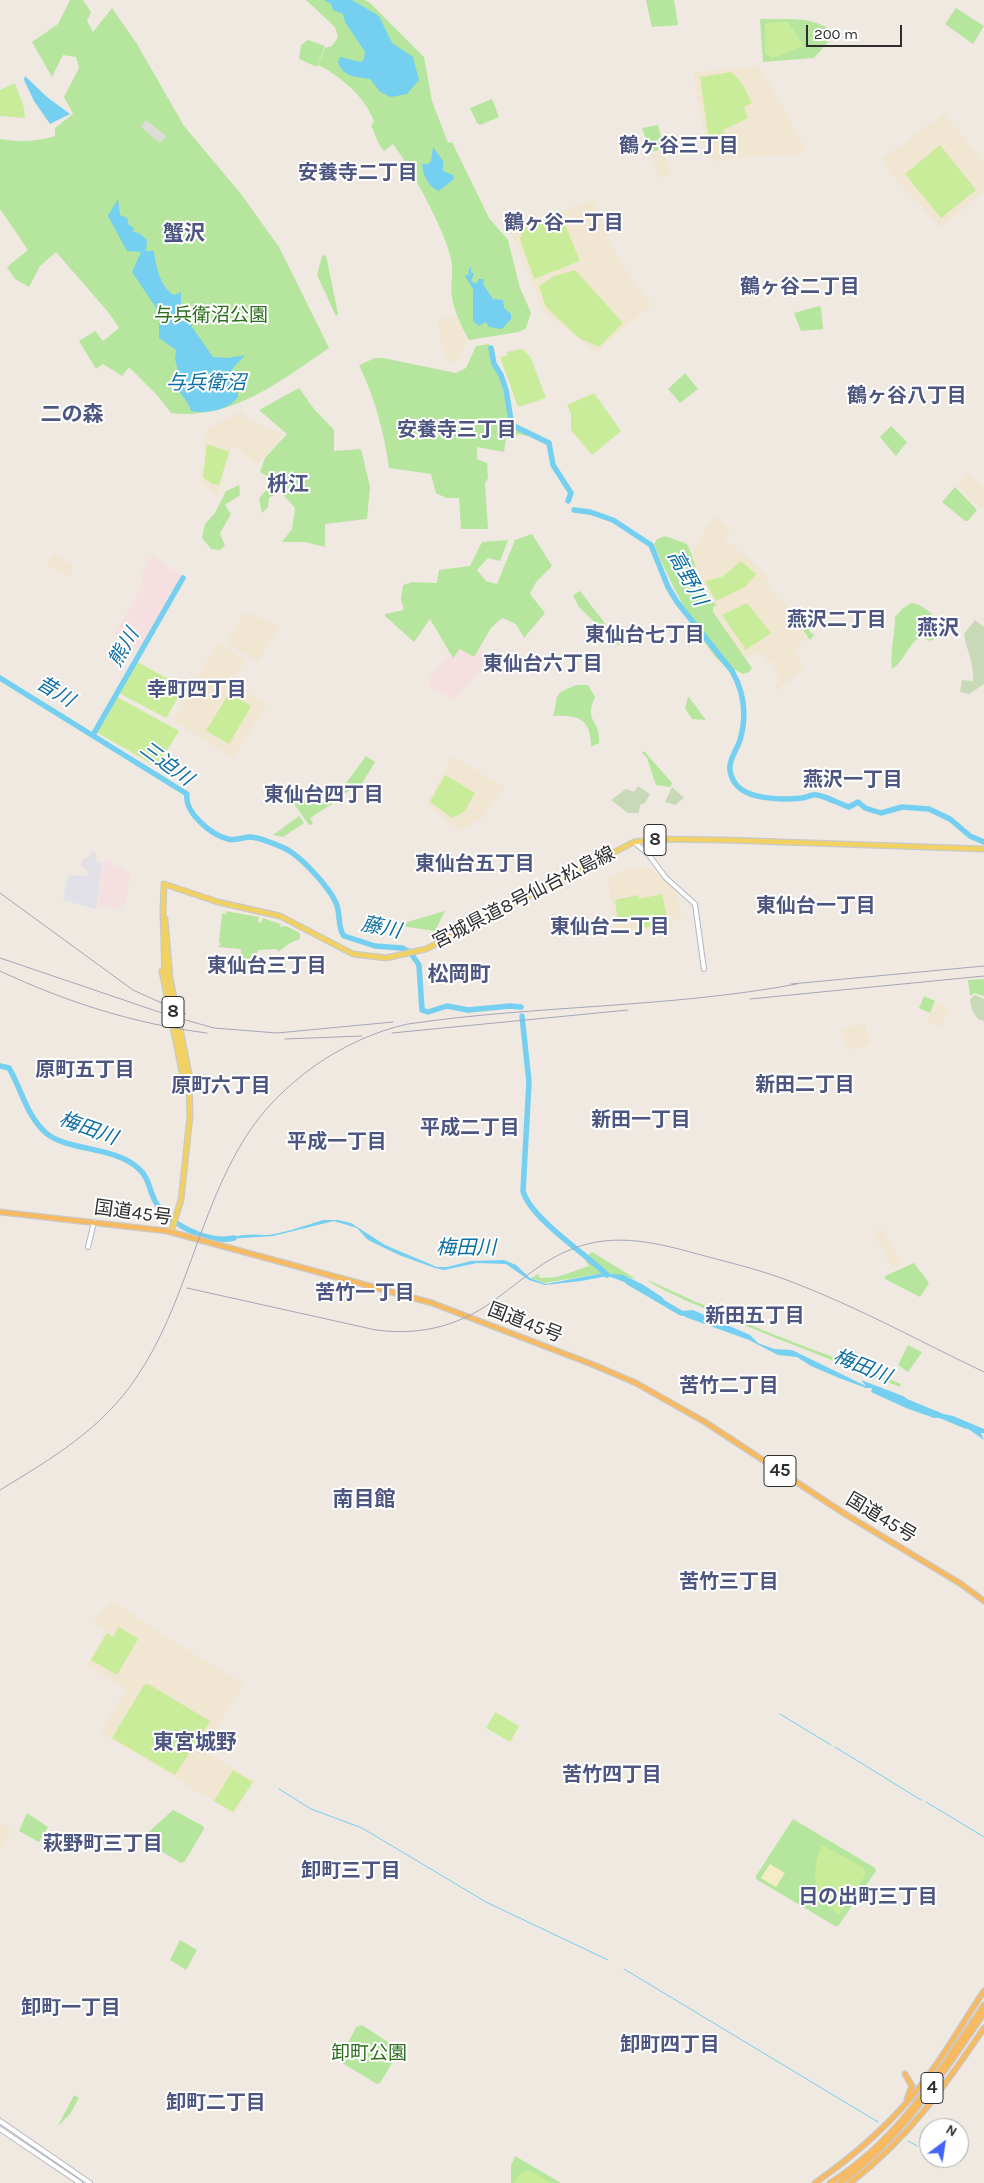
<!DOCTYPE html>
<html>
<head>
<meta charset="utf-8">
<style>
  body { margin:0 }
  #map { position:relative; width:984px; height:2183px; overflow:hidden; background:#efe9e1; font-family:Karla,sans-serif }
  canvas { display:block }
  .north { position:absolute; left:919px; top:2118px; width:50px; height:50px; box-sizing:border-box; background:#fff; border:1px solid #ababab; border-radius:50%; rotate:31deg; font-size:14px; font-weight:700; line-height:20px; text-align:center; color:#2e2e2e }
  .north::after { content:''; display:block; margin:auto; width:18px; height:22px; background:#4264fb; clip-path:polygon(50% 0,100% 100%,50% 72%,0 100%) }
  .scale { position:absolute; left:806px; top:25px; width:96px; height:22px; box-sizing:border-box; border:2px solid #2e2e2e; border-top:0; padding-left:6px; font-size:15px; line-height:18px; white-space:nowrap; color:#2e2e2e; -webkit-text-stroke:4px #fff; paint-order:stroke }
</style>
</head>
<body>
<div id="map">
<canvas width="984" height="2183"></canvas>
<div class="north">N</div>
<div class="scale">200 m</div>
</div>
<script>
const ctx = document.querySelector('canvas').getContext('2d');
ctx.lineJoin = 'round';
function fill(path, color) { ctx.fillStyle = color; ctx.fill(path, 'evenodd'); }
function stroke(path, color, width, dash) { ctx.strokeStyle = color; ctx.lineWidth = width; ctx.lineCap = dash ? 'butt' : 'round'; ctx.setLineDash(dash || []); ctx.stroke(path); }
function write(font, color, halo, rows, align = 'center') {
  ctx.font = font + ' Karla,"Noto Sans JP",sans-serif'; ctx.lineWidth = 4; ctx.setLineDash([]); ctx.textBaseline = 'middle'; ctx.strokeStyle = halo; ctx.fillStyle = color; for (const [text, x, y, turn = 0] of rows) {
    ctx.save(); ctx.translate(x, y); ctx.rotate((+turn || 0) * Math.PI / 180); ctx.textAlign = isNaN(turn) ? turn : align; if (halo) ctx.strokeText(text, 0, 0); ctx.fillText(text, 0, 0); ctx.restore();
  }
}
fill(new Path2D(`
  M91 850 97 854 96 861 103 863 96 909 63 900 68 875 87 876 88 872 81 866 82 860 91 856Z`), '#e3e1e8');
fill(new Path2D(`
  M759 66 806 149 805 151 794 155 741 157 711 162 709 160 693 74 695 72Z
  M944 113 984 162V191L941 228 883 165V159Z
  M664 151 671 174 660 179 650 155Z
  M594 200 612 247 633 281 652 304 596 353 543 310 509 228Z
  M456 316 467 341 459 360 455 363 446 362 437 320Z
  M242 411 247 419 284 435 257 465 237 448 231 447 217 499 199 479 205 462 203 438 208 428Z
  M968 473 984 488V506L980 509 958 486Z
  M717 517 731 530 724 538 770 577 766 584 803 624 805 636 808 638 794 649 804 669 775 692 774 687 781 679 775 671 774 662 767 661 760 651 748 658 742 657 713 612V607L716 606 698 577 692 554 708 524Z
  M54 553 74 566 68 577 47 564Z
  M245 612 280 625 258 662 226 643Z
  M216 644H220L246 660 232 683 267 704 233 758 174 721Z
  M453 756 505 788 482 818 460 831 426 804Z
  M630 868 654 869 677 892 682 918 672 920V929L615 930 608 877Z
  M216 959 233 960 232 970H214Z
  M936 1001 949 1009 941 1027 927 1021Z
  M865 1024 870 1045 846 1050 841 1028Z
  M881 1228 903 1263 892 1269 884 1255 886 1253 873 1234Z
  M113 1601 160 1633 244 1684 203 1750 254 1781 235 1812 233 1813 101 1733 126 1689 87 1665 107 1631 93 1621Z
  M0 1822 12 1831 1 1849H0Z`), '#f0e6d1');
fill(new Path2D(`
  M152 556 183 576 140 650 115 634 143 585 141 575Z
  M480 648 491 657 455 700 429 687V678L448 656 454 658 460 649 474 658Z
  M105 858 130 874 126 903H122L121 909 98 905Z`), '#f5dfe0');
fill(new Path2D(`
  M70 0H83L91 12 87 21 93 32 112 8 137 44 184 126 241 194 279 247 329 348C283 379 232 421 171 413L157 395 129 367 122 376 103 364 96 369 79 341 95 331 103 341 119 328 109 313 56 252 40 266 29 287 15 279 7 267 28 250 0 209V139C19 142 36 142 55 136V128L73 114 64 97 79 68 76 57 63 55 52 77 32 42 58 24Z
  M306 0H364L369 2 424 57 432 101 448 143 452 142 489 218 508 240 520 288 531 313 526 328 519 332 469 340C462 327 454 312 452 297 450 284 454 271 451 259 446 235 422 189 408 168L409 167 393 144 384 151C377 143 376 135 371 126L374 121C364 96 342 77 318 65L325 48 332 46 338 37 335 27Z
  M646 0H674L678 25 652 27Z
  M956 8 984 26 973 44 945 24Z
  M760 19C790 20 811 15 836 33L814 58 763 62Z
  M308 40 325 46 317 67 299 59 301 45Z
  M492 99 499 117 480 125 477 123 470 108Z
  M658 125 664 149 650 152 642 128Z
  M326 255 338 314 336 316 317 275 322 256Z
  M819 306 821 308 823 329 801 331 794 313Z
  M489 344 492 364 500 376 510 421 514 427 526 432 527 436 518 434 513 439H506L504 452 477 447V459L487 463 488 478 485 483 488 529H461L459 498H446L436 493 431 474 389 468C384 432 375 398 359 365L375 358H383L456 373 466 368 476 346Z
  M685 373 698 389 680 403 668 389Z
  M299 388 314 409 334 430V451L361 449 370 487 367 519 325 524V547L305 542H282L292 529 295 508 280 491 269 498 268 507 262 513 259 498 275 481 260 472 265 458 287 434 259 410Z
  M891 426 907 442 896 456 880 437Z
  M239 485 240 495 225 505 231 514 220 533 225 546 220 550 211 549 202 538 205 524 215 513 226 491Z
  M955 487 977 510 968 521H965L942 502Z
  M532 534 552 566 536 582 530 594 545 613 524 638 516 624 502 618 491 628 474 657 460 649 453 658 430 619 414 642 385 616V614L404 610 401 599 403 585 412 582 437 583 439 570 470 566 482 542 508 540 500 561 488 558 477 570 486 581 497 584 515 540Z
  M665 536 687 544C697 562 698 593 717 605L713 607V612L752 668 749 672 743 674C736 670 728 667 722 663 703 649 663 568 654 544L657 539Z
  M580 591 621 644 619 646 579 607 573 595Z
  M911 603C927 604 953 630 931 641L920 637C907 645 905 661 892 669 890 652 895 634 895 617L903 608Z
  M803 616 813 625 809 631 814 635 810 640 801 627 803 624 800 619Z
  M577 685H588L595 697C583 723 601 718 599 743L591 747C591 718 578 715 553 716 560 694 550 695 577 685Z
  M688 697H689L706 720 692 719 685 708Z
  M644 751 672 783 670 787 656 785 647 758 642 753Z
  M366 756 375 762 358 790 355 792 353 788 344 794 341 790Z
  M337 795 341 798 310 818 313 823 311 825H309L292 801 297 796 307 802 318 805Z
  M299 816 304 823 283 837 273 835Z
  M225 911 259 917 258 922 261 923 263 918 283 925H280V927L286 926 300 933V939L290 943 278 952 277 949 258 950 257 953 241 965V949L218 947 221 944 219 942 222 913 227 915Z
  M445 911 435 931 401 926 400 924Z
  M984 979V996L974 993 970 996 968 980Z
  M924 996 935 1001 930 1013 919 1008Z
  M592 1252 636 1279 608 1273 588 1255Z
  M586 1256 604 1273 545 1283 531 1278 538 1274 540 1278 557 1277 589 1266 584 1258Z
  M914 1263 929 1283 920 1297 885 1279V1276Z
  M648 1280 696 1302 716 1309 718 1311C779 1339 840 1358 901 1384L900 1387C869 1374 655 1293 648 1280Z
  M908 1345 922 1352 908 1372 898 1365Z
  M173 1810 203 1826 204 1829 185 1861 181 1863 144 1841 143 1837Z
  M27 1813 48 1827 39 1842 19 1831Z
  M793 1819 875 1868 876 1871 838 1926H835L756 1879V1876Z
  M180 1940 197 1950 186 1970 170 1960Z
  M362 2025 400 2050 380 2083 377 2084 339 2061 356 2027Z
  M74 2095 79 2098 70 2114 58 2126Z
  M515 2156 561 2183H511V2166Z`), '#b6e59e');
fill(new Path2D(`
  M770 1864 785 1873 776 1887 761 1878Z`), '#f3ecc5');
fill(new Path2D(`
  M975 620 984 627V684L969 694 960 692 962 680 973 681C975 666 966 649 964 634Z
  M638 786 650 794 645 803 640 805 639 813H628L611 800 626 789 634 792Z
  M672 787 684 798 675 805 665 802Z
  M974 995 984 999V1021L978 1019 972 1010 970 1000Z`), '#c8d9b8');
fill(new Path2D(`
  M788 22 804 46 772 58 765 53V23Z
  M731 72 741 82 752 103 744 107 748 118 723 130 727 139 709 142 700 77Z
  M15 83 24 107 25 118 0 116V90Z
  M940 145 976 190 941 218 905 174Z
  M561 215 580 261 534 279 520 239 525 228Z
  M575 270 623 323 599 347 579 338 546 307 539 286 554 276Z
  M523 349 531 358 546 398 518 407 500 357 507 356V352Z
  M594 393 621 431 592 455 571 430V414L567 405Z
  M207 444 229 452 219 485 212 484 203 477Z
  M741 561 756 574 745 587 716 601 705 581 722 577Z
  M747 603 771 633 746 650 722 615Z
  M136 661 184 688 166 718 117 692Z
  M229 693 251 706 229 744 206 731Z
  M117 697 179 731 157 767 96 732Z
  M445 775 475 793 464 812 452 818 430 802Z
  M662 894 668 921 665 925 640 928 639 921 618 922 615 900 638 895 639 899Z
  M119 1627 138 1639 117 1675 91 1660 107 1633 113 1637Z
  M148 1684 210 1721 175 1775 112 1738 144 1685Z
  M495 1712 519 1726 510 1742 486 1728Z
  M233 1770 253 1782 233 1812 214 1801Z
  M822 1845 864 1868 866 1874 839 1915C813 1895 810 1874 822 1845Z
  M529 2170 551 2183H514L521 2173Z`), '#c9ec9a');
fill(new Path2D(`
  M146 120 166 136 160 143 141 127Z`), '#dfdcd8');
fill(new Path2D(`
  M324 0H352L379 16 392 43 413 57 419 80 407 94 391 97 380 92 370 79C356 77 343 77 338 62L340 57 361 62 364 59 365 52 345 22 343 14 333 10 331 4Z
  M25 76 47 97 70 114 50 124 34 101 24 80Z
  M433 147 443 161V171L453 175 454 179 439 191C428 187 423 175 422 164H428L431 161Z
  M118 199 120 215 127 218 129 225 134 228 133 232 139 233 147 240 146 251H154C155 264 161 289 174 295L181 292V306L192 313V327L213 357 227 358 245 355 233 368 231 376 238 388V397C229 410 207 414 191 411 188 400 179 394 175 383L179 375 175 359 176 350 159 338V312L132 272 141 252 127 251 108 216Z
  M471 266V272L474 274 471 281 476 284 479 279H484L483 284 493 299 503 300 504 308 511 314V319L502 329 489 327 486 322 479 326 473 321V289L465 276 469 274 468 272Z
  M324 1220H338L351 1223 385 1245 437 1267H447L471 1261 504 1260 516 1265 530 1278 546 1284 604 1273 623 1275 642 1284 662 1297 670 1307 682 1311 693 1310 750 1335 758 1343 774 1349 792 1350 866 1386 861 1380 903 1396 924 1410 953 1416 984 1429V1433H981L984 1440 951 1417 934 1418 906 1408 871 1392 872 1388H866L839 1378 811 1366 797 1357 778 1355 749 1340 688 1318 669 1309 643 1289 608 1276 581 1281 545 1285 529 1280 506 1264 477 1263 444 1270 435 1268 399 1255 368 1240 357 1228 334 1221 273 1236 228 1239C239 1234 252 1234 262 1235 278 1236 308 1224 324 1220Z`), '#75cff0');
stroke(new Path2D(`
  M780 1714 831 1745
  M835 1747 921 1800
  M279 1789 311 1809 362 1828 486 1902 608 1960
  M926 1802 984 1837
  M624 1969 878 2122
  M908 2141 917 2146`), '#75cff0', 1);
stroke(new Path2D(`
  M491 348 494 364 501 375 506 390 511 420 514 426 549 443 553 465 571 493 568 501
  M574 510 590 512 613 520 651 545 668 587 677 602 732 671C744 692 747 716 740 740 735 755 723 765 735 783 746 800 784 800 802 798 807 797 812 794 817 795 828 797 839 804 849 807L858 802 865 808 881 813 902 807 929 809 950 819 970 836 984 842
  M0 678 187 794C184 812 211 835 228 839 235 841 243 837 251 837 261 838 275 844 284 848 300 855 329 887 336 903 341 914 337 927 344 936L375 946 402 948 410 952 419 965 422 1010 428 1012 447 1006 468 1010 510 1006 521 1007
  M93 735 183 578
  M522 1016 529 1082 523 1191C530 1218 586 1254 607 1275
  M0 1066 9 1068C22 1090 26 1115 46 1133 67 1151 114 1146 138 1168 149 1177 149 1190 155 1201 168 1224 208 1244 234 1238
  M628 1282 681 1313
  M907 1402 966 1426`), '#75cff0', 5.5);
const secondary = new Path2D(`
  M634 842 648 854 666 878 695 904 704 969
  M88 1247 94 1222
  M0 2121 90 2183
  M0 2129 80 2183`);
const primary = new Path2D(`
  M165 919 170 978 189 1074
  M162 971 182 1072 186 1078
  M171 1232 181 1200 190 1116 189 1083 165 979 163 911 164 884 218 902 280 916 353 954 386 958 426 949 634 842 661 839 725 840 984 849`);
const trunk = new Path2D(`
  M0 1212 167 1231 432 1303 594 1365 636 1383 705 1422 845 1514 961 1584 984 1601
  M905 2074 912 2086 907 2099
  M815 2183C855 2155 892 2123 922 2084 945 2055 963 2022 984 1991
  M830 2183C899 2140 940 2071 984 2005
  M840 2183C901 2139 942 2075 984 2013
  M850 2183C908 2139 944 2087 984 2028`);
stroke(secondary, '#b4b7c1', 6);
stroke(primary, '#c9c9c9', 7);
stroke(trunk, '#c9c9c9', 7);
stroke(secondary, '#fff', 4);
stroke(primary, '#f2d163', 4.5);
stroke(trunk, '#f8ba60', 4.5);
stroke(new Path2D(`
  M0 893 133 990 186 1014
  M0 958 168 1015 214 1028 277 1033 393 1022
  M0 971C66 1002 135 1024 207 1033
  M791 984 984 966
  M750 999 984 976
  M392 1033 628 1010
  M285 1039 362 1036
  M187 1288 376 1330C423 1336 463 1325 500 1296 523 1279 545 1259 572 1249 617 1231 661 1244 705 1256 735 1264 764 1271 792 1282 858 1307 921 1342 984 1372
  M0 1490C51 1459 102 1429 136 1378 186 1305 198 1213 245 1138 263 1109 286 1087 313 1067 341 1047 375 1031 408 1024 537 1005 669 1008 797 984`), '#a3a6b8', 1);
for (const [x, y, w] of [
  [655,840,22],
  [173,1012,22],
  [780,1471,32],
  [932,2088,22]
]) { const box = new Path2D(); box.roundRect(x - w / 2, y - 15.5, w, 31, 4); ctx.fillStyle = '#fff'; ctx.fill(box); stroke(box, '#2e2e2e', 1); }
write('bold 18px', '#2e2e2e', null, [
  ["8",655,840],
  ["8",173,1012],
  ["45",780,1471],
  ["4",932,2088]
]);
write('19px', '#2c6e1b', '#fff', [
  ["与兵衛沼公園",211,316],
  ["卸町公園",369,2054]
]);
write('19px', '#2e2e2e', '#fff', [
  ["宮城県道8号仙台松島線",524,898,-27],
  ["国道45号",133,1213,8],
  ["国道45号",525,1323,21],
  ["国道45号",881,1518,31]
]);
write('bold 20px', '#4d5680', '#fff', [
  ["鶴ヶ谷三丁目",679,146],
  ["安養寺二丁目",358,173],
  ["鶴ヶ谷一丁目",564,223],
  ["鶴ヶ谷二丁目",800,287],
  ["鶴ヶ谷八丁目",907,396],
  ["安養寺三丁目",457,430],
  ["燕沢二丁目",837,620],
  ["東仙台七丁目",645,635],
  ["東仙台六丁目",543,664],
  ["幸町四丁目",197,690],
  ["燕沢一丁目",853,780],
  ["東仙台四丁目",324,795],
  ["東仙台五丁目",475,864],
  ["東仙台一丁目",816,906],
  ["東仙台二丁目",610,927],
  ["東仙台三丁目",267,966],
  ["原町五丁目",85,1070],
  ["新田二丁目",805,1085],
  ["原町六丁目",221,1086],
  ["新田一丁目",641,1120],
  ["平成二丁目",470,1128],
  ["平成一丁目",337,1142],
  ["苦竹一丁目",365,1293],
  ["新田五丁目",755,1316],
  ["苦竹二丁目",729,1386],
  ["苦竹三丁目",729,1582],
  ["苦竹四丁目",612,1775],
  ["萩野町三丁目",103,1844],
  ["卸町三丁目",351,1871],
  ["日の出町三丁目",868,1897],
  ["卸町一丁目",71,2008],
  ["卸町四丁目",670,2045],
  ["卸町二丁目",216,2103]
]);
write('italic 20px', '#0d6fa3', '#fff', [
  ["与兵衛沼",206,383],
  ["高野川",687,578,61],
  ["熊川",124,648,-60],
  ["昔川",55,692,31],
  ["三迫川",166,764,36],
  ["藤川",381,928,12],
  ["梅田川",88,1129,20],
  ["梅田川",466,1248],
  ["梅田川",862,1367,22]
]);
write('bold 21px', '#4d5680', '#fff', [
  ["蟹沢",184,234],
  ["二の森",72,415],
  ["枡江",288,485],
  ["燕沢",938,629],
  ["松岡町",459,975],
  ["南目館",364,1500],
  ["東宮城野",195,1743]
]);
</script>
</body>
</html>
